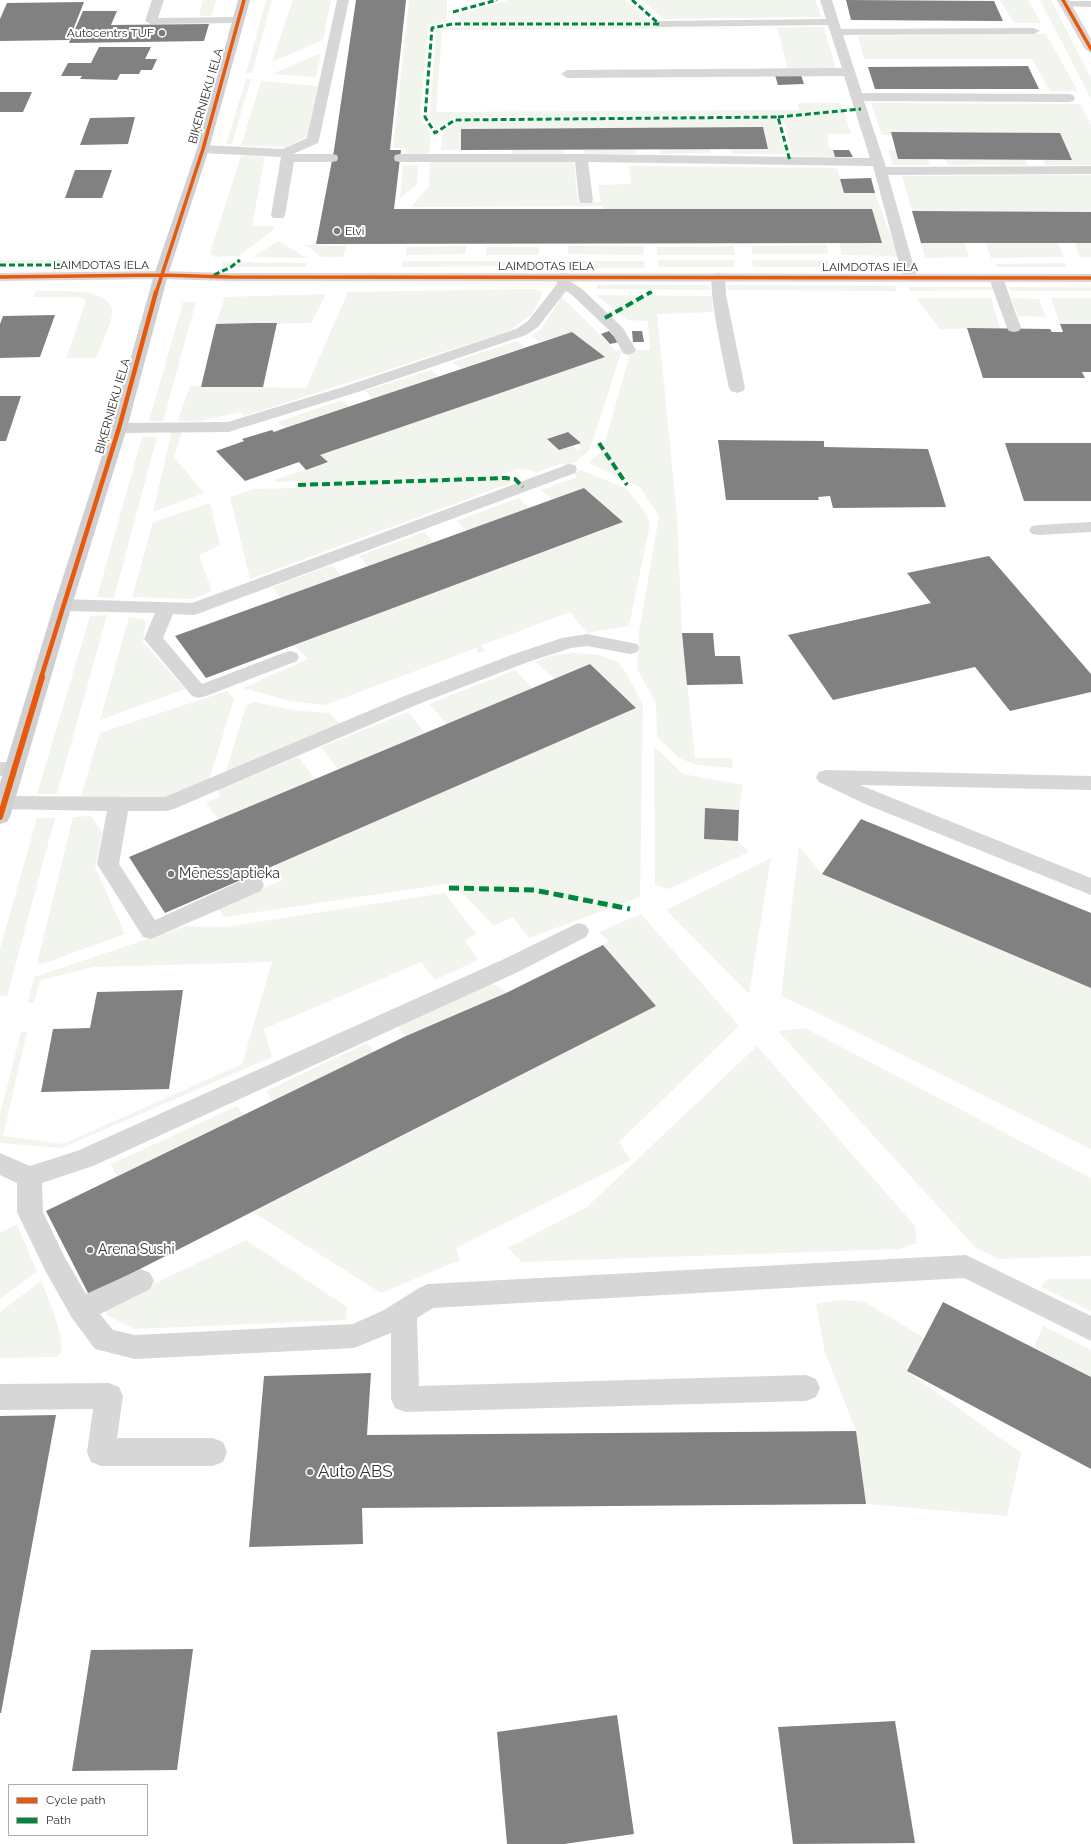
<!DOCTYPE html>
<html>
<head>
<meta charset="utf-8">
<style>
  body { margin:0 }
  #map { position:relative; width:1091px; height:1844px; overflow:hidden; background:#fff; font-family:Raleway,sans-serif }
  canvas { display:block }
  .legend { position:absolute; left:8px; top:1784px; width:140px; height:52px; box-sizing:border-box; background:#fff; border:1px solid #adadad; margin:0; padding:5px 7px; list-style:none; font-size:12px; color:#333 }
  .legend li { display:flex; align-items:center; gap:8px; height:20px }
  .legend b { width:20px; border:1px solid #adadad }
</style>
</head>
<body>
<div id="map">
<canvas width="1091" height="1844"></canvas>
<ul class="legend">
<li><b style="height:5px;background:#e8590c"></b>Cycle path</li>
<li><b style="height:5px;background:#00873e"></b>Path</li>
</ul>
</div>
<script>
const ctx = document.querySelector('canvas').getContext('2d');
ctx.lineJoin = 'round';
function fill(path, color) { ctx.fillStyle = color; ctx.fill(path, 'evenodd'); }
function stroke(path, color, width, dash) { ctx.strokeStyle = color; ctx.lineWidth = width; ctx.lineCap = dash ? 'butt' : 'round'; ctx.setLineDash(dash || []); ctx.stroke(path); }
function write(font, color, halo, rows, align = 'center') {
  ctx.font = font + ' Raleway,sans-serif'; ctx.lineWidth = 4; ctx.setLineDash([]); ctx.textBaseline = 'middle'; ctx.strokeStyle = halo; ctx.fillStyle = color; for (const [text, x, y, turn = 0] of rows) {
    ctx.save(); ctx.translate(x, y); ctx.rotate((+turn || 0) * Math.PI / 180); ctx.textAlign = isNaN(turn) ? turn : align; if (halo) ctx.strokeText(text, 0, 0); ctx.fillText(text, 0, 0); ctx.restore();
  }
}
fill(new Path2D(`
  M203 0H216L212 16H199Z
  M266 0H272L252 73H246Z
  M293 0H331L323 40 272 62Z
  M409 0H447V22L428 25 420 117 431 134 429 155H405L406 148H393Z
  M509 0H625L650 22 458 23 459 14Z
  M642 0H815L821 17 664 19Z
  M1000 0H1028L1041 23H1014Z
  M1040 0H1051L1091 78V99Z
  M659 26 660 28 824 27 836 69H788L777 28 442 30 436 112 799 110 798 103H841L844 109 780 115 454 117 436 128 430 117 436 30 445 27Z
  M1046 34 1078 91H1050L1032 59H864L858 36Z
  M321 53 316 77 272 74Z
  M246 79H251L232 144H226Z
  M261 81 318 86 308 136 286 147 241 146Z
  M871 103 1080 104 1091 125V165H1045L1043 160 891 132 892 135H882Z
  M844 112 851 134H827L829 148 833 150 835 157 793 156 783 118Z
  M775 118 786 154H732L731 149 763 127 462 129 461 150H441L442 134 458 122Z
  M636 149 637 154H585L584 150Z
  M660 149H710L711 153 661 154Z
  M513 150H563V154H512Z
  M888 150H896L899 159H928L930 165H893Z
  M241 156 265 157 252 226H274L272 231 238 256 214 257 210 253Z
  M945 159 1026 160 1028 165H948Z
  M430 161 572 162 574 164 578 202H601L598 185 631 184 629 166 837 168 844 193H875L898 256 841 255 840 243H882L872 209H603L602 206 411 207 429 186Z
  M403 165H418L417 185 400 198Z
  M1091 175V212L912 211 902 176Z
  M278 241H279L306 258 253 257Z
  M921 243H965L969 257 925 258Z
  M986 243H1058L1064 257 991 258Z
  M1075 243H1091V257H1080Z
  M306 245 346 246 343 257H321Z
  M827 245 828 254H752L751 246Z
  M466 246V254L406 255V247Z
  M568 246H644L643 255 568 254Z
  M734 246 735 255H657V247Z
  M486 247H539V255H486Z
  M0 260H99L98 263H0Z
  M658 260H734L735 267H659Z
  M752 260H828L829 267H753Z
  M403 261H541V266L402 267Z
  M567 261H644L645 268H568Z
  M222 262 307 263 306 267H222Z
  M1066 263 1067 267H996V264Z
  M597 285H709L710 290 597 289Z
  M726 285 895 286 896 291 728 290Z
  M909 287H992L994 290 909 291Z
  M1009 287H1091V291H1011Z
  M533 289 543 292 532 314 509 331 500 334 244 416 241 412 201 421H178L190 386 306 388 348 292Z
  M36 291C53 292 117 285 112 315 109 329 101 345 96 358H66L86 301 80 297H34Z
  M326 294 311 323 216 324 225 297Z
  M596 295 712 296 713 312 657 314 677 516 682 633 695 758H732L733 768 697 765 679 758 657 737 656 703 637 669 639 632 659 516 640 487 589 463 603 449 631 350H650L648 321 627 320Z
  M562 297 615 350H622L590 449 577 461 565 466 562 463 535 473 532 470 518 469 502 474 511 483 250 579 230 497 254 489 297 488 300 481 276 482 274 480 328 462 320 455 604 357 572 332 540 342 531 336 541 329ZM568 432 581 443 577 444 582 448 577 450 573 446 559 450 547 439Z
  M916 298H991L1000 328 940 329Z
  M1011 298 1039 299 1046 317 1018 316Z
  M1051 298H1091V324H1060Z
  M183 302H196L163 421H149Z
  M517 341 525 347 460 369 452 362Z
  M431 370 439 376 373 399 365 391Z
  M342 400 349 407 285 428 278 422Z
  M172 431 182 432 174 457 204 493 153 512Z
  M142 437H157L114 598 97 597Z
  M581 470 627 489 646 514 650 524 629 626 587 633 570 612 482 645 485 652 478 653 476 648 325 705 290 701 243 688 308 659 294 645 622 523 585 488 552 500 541 490 577 477 573 473Z
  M519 498 529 508 467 531 456 521Z
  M210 503 220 545 199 555 212 591 192 599 132 597 153 522Z
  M424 532 434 543 369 567 359 556Z
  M332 565 341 576 281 598 272 587Z
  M107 615 57 794H37L90 616Z
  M129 617 146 620 143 642 185 689 100 720Z
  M575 653 599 655 618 662 625 671 643 705 640 897 529 938 513 917 494 926 453 883 224 917 218 908 283 880 274 865 636 708 590 664 555 679 535 662 553 655Z
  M515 670 532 688 447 724 429 704Z
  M227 691 234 699 209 780 165 797 81 796 100 733Z
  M253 702 299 711 330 713 341 725 225 774 246 706Z
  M408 712 425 733 338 770 321 747Z
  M654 746 683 774 743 785 739 810 705 808 704 839 738 841 749 852 669 889 655 885Z
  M298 757 315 779 218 820 206 802 221 796 217 790Z
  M91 816 102 833 95 867 125 934 45 963 37 964 73 817Z
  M37 818H55L7 996H0V949Z
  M799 846 822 874 1091 988V1149L828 1018 781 996Z
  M771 858 749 994 666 910Z
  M445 893 476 934 465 940 478 960 435 980 421 962 264 1029 272 1057 62 1148 0 1143V1114L21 1032H27L3 1136 63 1144 242 1064 272 962 94 967 40 980 34 1003H28L34 977 186 926 225 927Z
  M641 914 739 1026 619 1142 631 1160 456 1248 460 1260 381 1293 253 1212 656 1006 603 945 609 942 599 932Z
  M491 984 499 986 506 993 406 1036 398 1027 481 987Z
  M805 1028 1091 1178V1256L998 1259 975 1247 778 1031Z
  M367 1043 375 1052 273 1101 266 1091Z
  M757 1046 915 1226 917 1243 898 1249 522 1262 508 1248 587 1207Z
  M237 1106 244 1115 117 1176 111 1164Z
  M17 1224 37 1272 0 1299V1233Z
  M246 1240 347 1307 346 1320 134 1329 107 1315 103 1308Z
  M1047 1279H1091V1311L1041 1287Z
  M41 1281C48 1299 65 1336 61 1354L55 1357 0 1358V1312Z
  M841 1300 865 1302 924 1338 907 1371 1021 1453 1007 1516 866 1504 856 1431 825 1353 816 1304Z
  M1043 1326 1091 1350V1377L1034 1347Z`), '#f1f5ed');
fill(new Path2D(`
  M356 0H406L390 150H401L394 209H872L882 243 316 244 334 150Z
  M846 0 994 1 1003 21 851 20Z
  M84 2 69 40 0 41V19L7 3Z
  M83 11H117L111 25 209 24 204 41 69 43Z
  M99 47H151L145 59H157L152 70H141L139 74H120L117 80 80 79 82 76H61L68 63H91Z
  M1028 66 1039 89H875L868 67Z
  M775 75H801L804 84 778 85Z
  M0 92H32L23 112H0Z
  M135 117 128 144 80 145 90 118Z
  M763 127 768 149 461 150V129Z
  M891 132 1060 133 1072 160 898 159Z
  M833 150H849L853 157H835Z
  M75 170H112L102 198H65Z
  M871 178 875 193H844L840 179Z
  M912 211 1091 212V243H921Z
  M55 315 40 357 0 358V324L3 316Z
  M254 323H277L263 387H201L216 324Z
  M1060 324H1091V372H1082L1085 378H983L967 328 1050 329 1052 332H1063Z
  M609 331 619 342 610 344 601 334Z
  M632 331H642L644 342H633Z
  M572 332 605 357 320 455 328 462 306 470 299 462 245 481 216 451 244 441 242 439 272 430 274 432 285 428Z
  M0 396H21L6 441H0Z
  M568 432 581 443 559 450 547 439Z
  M718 440 824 441V447L928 449 946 507 833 508 830 496 818 497 819 500H726Z
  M1005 443H1091V501H1024Z
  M584 488 623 522 206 678 175 636Z
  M989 556 1091 674V692L1010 711 975 667 833 700 788 635 931 603 907 573Z
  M682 633H713L715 656H740L743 684 687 685Z
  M590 664 636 708 165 913 129 857Z
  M705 808 739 810 738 841 704 839Z
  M861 819 1091 913V988L822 874Z
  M603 945 656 1006 89 1295 46 1211 406 1036 506 993Z
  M183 990 169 1089 41 1092 53 1029 90 1028 97 992Z
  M943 1302 1091 1377V1469L907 1371Z
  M371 1373 367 1435 856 1431 866 1504 362 1508 363 1544 249 1547 264 1376Z
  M56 1415 1 1713H0V1416Z
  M193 1649 177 1770 72 1771 91 1650Z
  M617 1715 634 1834 564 1844H507L497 1732Z
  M895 1721 915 1843 793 1844 778 1727Z`), '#818181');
fill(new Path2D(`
  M152 0H164L158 18 238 17 244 20 238 23 151 24 145 21Z
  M337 0H349L319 140 318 143 293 154H332L337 155 338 158 337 161 332 162H294L285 215 283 218H273L271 215 281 157 203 153 198 152 197 149 198 146 203 145 283 149 307 138Z
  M820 0H832L841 29 1034 28 1040 31 1034 34 843 35 862 93 1069 94 1073 95 1075 98 1073 101 1069 102 864 101 886 167 1091 166V174L888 175 917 278 915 281H905L903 278 873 166 588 162 593 200 591 203H581L579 200 575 162H400L395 161 394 158 395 155 400 154H581L870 158 844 76 567 78 561 74 567 70 842 68 828 25 659 27 653 24 659 21 826 19Z
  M1065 1H1091V7L1061 6 1059 4Z
  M563 273 568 274 571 282 582 289 623 328 636 350 633 353 628 355 623 353 612 333 572 295 566 291 538 327 526 335 358 392 235 430 229 432 119 433 113 431 111 428 113 425 119 423 228 422 346 386 516 329 528 321 557 284 556 277 558 274Z
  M718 273 723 274 725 277 726 295 745 388 743 391 737 393 731 391 729 388C726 371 706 284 713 274Z
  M996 274 1001 275 1003 278 1021 328 1019 331 1014 332 1009 331 1007 328 989 278 991 275Z
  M569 464 575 465 577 469 575 473 200 613 194 615 173 614 163 638 202 684 283 653 290 651 297 653 299 657 297 661 206 696 199 698 192 696 144 639 155 613 63 611 57 609 54 605 57 601 63 599 192 603Z
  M1091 522V532L1038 535 1032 534 1029 530 1032 526 1038 525Z
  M587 634 637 644 639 648 637 652 630 654 587 646 571 648 528 662 416 705 174 809 167 811H128L119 864 155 920 245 879 253 877 261 879 264 885 261 891 151 939 143 937 97 864 107 811 0 809V797L4 796 165 797 402 697 514 654 562 638Z
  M0 762H14L21 764 24 769 21 774 14 776H0Z
  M826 770 1091 776V790L860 785 1091 878V895L865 804 819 782 816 777 819 772Z
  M578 923 586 925 589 931 586 937 518 972 93 1166 42 1183 43 1212 64 1256 86 1294 141 1269 150 1273 154 1281 150 1289 100 1314 113 1330 135 1335 353 1324 384 1310 419 1288 428 1284 966 1255 1091 1316V1341L964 1278 433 1308 417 1318 419 1386 806 1375 816 1379 820 1388 816 1397 806 1401 405 1412 395 1408 391 1399V1333L354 1348 135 1359 95 1349 72 1318 46 1272 17 1212V1183L0 1175V1153L30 1166 77 1151 502 960Z
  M109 1383 119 1387 123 1396 117 1438H213L223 1442 227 1452 223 1462 213 1466H101L91 1462 87 1452 93 1409 0 1410V1384Z`), '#d7d7d7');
fill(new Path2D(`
  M1057 0H1069L1091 39V53L1085 49Z
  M161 271 229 273 1091 274V282L229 281 161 279 0 281V273Z`), '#d7d7d7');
fill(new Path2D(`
  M238 0H250L209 149 168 275 127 428 72 605 10 817 7 822 0 824V783L54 605 111 428 154 275 197 149Z`), '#d0d0d0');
stroke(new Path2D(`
  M632 0 659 24
  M453 12 497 0
  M659 24H452L432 28 425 117 435 133 455 120 778 117 790 161
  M778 117 861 109
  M0 265H77
  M214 275 231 267 240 260
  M650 293 652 292`), '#00873e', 3, [6, 3]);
stroke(new Path2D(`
  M605 318 651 292
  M599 443 627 485
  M298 485 505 478 515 479 523 487`), '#00873e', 4, [8, 4]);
stroke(new Path2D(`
  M449 888 534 890 630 909`), '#00873e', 5, [10, 5]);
stroke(new Path2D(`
  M1063 0 1091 49
  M0 277 161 275 229 277 1091 278
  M156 293 203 149 244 0`), '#e8590c', 3.5);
stroke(new Path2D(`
  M41 678 119 428 156 292`), '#e8590c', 4.5);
stroke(new Path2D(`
  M0 817 42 677`), '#e8590c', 6);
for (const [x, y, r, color] of [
  [162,33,4,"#7a7a7a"],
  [337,231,4,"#7a7a7a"],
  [171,874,4,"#7a7a7a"],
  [90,1250,4,"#7a7a7a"],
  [310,1472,4,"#7a7a7a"]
]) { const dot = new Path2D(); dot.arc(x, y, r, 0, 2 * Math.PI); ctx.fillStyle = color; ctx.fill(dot); stroke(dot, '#fff', 1.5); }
write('12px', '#333', '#fff', [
  ["Autocentrs TUF",154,33],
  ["Elvi",345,231,"left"]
], 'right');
write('12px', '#333', '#fff', [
  ["BIĶERNIEKU IELA",206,96,-74],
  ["LAIMDOTAS IELA",101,265],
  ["LAIMDOTAS IELA",546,266],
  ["LAIMDOTAS IELA",870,267],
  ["BIĶERNIEKU IELA",113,406,-74]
]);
write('14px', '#333', '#fff', [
  ["Mēness aptieka",179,874],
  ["Arena Sushi",98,1250]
], 'left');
write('17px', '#333', '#fff', [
  ["Auto ABS",318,1472]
], 'left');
</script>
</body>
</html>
